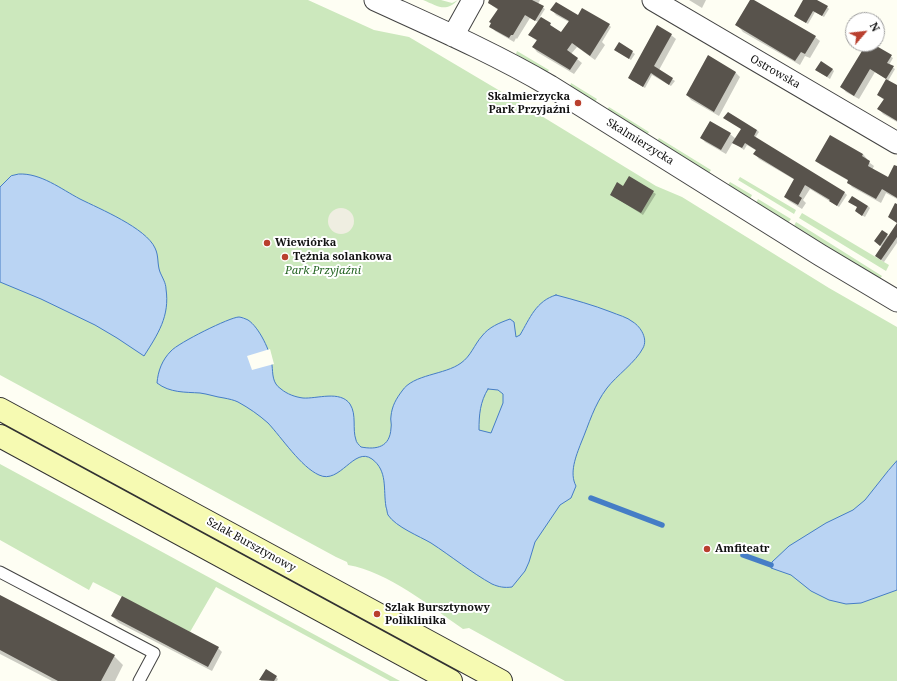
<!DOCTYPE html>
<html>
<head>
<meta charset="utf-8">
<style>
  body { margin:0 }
  #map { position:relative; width:897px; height:681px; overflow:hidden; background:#fefef3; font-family:"Noto Serif",serif }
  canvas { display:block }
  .north { position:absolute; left:845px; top:12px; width:40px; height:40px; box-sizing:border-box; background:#fff; border:1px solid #9f9f9f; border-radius:50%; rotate:62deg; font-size:11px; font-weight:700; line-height:16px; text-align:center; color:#101010 }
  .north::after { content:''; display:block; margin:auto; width:14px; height:18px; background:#b93f2e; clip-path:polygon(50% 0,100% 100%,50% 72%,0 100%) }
</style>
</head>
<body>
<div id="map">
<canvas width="897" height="681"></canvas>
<div class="north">N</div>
</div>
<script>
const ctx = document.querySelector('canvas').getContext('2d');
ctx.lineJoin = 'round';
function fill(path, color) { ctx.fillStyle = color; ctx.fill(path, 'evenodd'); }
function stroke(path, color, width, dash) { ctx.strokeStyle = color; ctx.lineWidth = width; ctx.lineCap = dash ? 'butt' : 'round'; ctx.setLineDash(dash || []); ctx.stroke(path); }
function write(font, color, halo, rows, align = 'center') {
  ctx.font = font + ' "Noto Serif",serif'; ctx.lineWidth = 4; ctx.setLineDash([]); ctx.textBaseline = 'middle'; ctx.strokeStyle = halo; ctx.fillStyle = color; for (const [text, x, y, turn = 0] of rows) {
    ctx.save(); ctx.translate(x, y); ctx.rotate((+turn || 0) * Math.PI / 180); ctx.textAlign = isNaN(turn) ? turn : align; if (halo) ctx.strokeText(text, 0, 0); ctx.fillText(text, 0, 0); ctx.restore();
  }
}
fill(new Path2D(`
  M0 0H308L374 30 409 37 517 101 656 186 682 197 829 288 897 327V681H565L469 628 463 629C430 606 388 572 348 565L347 562 336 557 0 375Z
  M423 0H441L452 3 458 0C445 13 438 6 423 0Z
  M517 51 549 70 547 73 516 54Z
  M571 83 597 99 595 102 570 86Z
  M609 107 649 132 647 135 607 110Z
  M659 138 711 170 709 173 657 141Z
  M740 177 796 210 794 214 738 180Z
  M730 182 752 195 750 199 728 185Z
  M758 199 791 219 788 223 756 203Z
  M802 213 889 265 886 271 799 218Z
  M796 222 882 276 880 279 794 226Z
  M0 464 400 681H390L216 587 190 632 93 582 89 590 0 540Z`), '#cce8bd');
fill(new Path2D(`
  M328 221a13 13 0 1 1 26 0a13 13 0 1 1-26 0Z`), '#efeee1');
const water = new Path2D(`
  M19 174C41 173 61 189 80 199 100 209 146 228 155 248 159 256 157 264 160 272 162 277 166 283 166 289 170 316 158 334 144 356L117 338 95 325 41 299 0 282V187L11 176Z
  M556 295C575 300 593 305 611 312 618 315 627 317 633 322 641 327 648 339 643 348 636 362 616 376 607 388 594 405 589 424 581 443 576 456 569 473 576 486L571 498 560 505 535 542 529 562 525 571 512 587C504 588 499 587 492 584 472 573 451 556 431 543 419 536 396 527 388 515 387 513 387 509 386 507 383 489 388 471 372 459 354 446 340 485 319 475 301 467 282 438 268 423 259 415 249 408 238 402 234 400 229 399 224 398 216 397 208 394 200 393 185 392 170 393 157 383 158 371 162 360 171 351 178 343 230 317 239 317 241 317 246 319 248 320 259 327 271 352 272 365 273 374 272 383 281 389 287 394 295 397 303 398 317 399 340 390 350 404 357 415 352 429 356 440 356 442 359 445 361 447 377 450 390 447 391 428 392 424 390 420 391 416 392 406 396 399 402 391 413 374 445 375 461 363 471 356 474 345 482 336 489 327 499 323 510 319L514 322 516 337 520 335C530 318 536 301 556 295ZM488 389 498 390 503 394V403L491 433 479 430C479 415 480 402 488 389Z
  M897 461V590L861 603 846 604 829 600 811 591 791 575 771 568 772 562 789 546 826 523 853 510 865 500 888 471Z`);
fill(water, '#bad4f3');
stroke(water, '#457dc6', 1);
fill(new Path2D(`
  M270 349 274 364 252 370 247 356Z`), '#fefef3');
fill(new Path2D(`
  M491 0H540L538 4 545 9 540 17 561 33 569 22 556 15 552 10 579 16 609 25 611 27 602 42 605 45 595 60 577 47 571 54 582 63 574 74 537 52 533 47 537 41 529 35 538 22 530 18 517 39 516 38 514 42 495 31 491 26 498 10 489 3Z
  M689 0H706L702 8Z
  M751 0 815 37 820 41 810 58 805 56 800 65 743 32 737 25Z
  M804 0H815L827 7 829 9 824 17 815 12 808 24 797 18 795 16Z
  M671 35 676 39 659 70 675 81 671 86 652 75 645 88 631 80Z
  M619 43 635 54 631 60 615 50Z
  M861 44H871L893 58 889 65 895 69 888 81 897 86V122L883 114 879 109 884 100 878 95 887 79 875 72 859 99 846 92 842 87 865 47Z
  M832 69 834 71 830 79 819 72Z
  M735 72 740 77 719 116 691 100 687 95Z
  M710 122 730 134 736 139 757 130 759 132 755 138 845 193 847 195 839 207 810 189 803 200 806 203 802 209 789 201 785 197 795 180 759 159 755 154 757 151 747 145 744 150 733 142 726 154 705 142 701 137Z
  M863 154 867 159 866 160 874 166 872 170 888 179 897 168V199L886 193 881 203 852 187 848 182 849 181 821 165 816 161Z
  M629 177 656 194 643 215 613 196 624 187Z
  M868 206 870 208 865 217 858 213V208Z
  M897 225V243L884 262 878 258 882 247 877 243 882 231 889 237Z
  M0 596 114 656 123 665 115 681H52L0 654Z
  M112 616 218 648 222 652 212 671 119 623Z
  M266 671 276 677 278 679 277 681H261V680Z`), '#0003');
stroke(new Path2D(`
  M591 498 662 525
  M743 555 771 565`), '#457dc6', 5.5);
fill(new Path2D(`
  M489 0H532L544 6 535 21 525 15 513 35H511L509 38 489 27 491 23 489 22 498 9 488 3Z
  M750 0H754L816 36 805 54 801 52 795 61 735 25Z
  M803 0H817L828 6 822 16 813 11 806 23 794 16Z
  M556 2 578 15 582 8 610 24 590 56 572 43 567 50 578 58 570 70 532 47 537 40 528 35 541 17 551 23 550 25 561 32 569 21 550 10Z
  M657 25 672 34 654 66 673 78 669 85 651 73 643 87 628 78Z
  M619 42 633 51 629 59 614 50Z
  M860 44H873L892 55 887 63 894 66 886 79 870 69 854 96 840 87 865 46Z
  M708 55 736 72 714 112 686 95Z
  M821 61 833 69 827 77 815 70Z
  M886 79 897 85V121L877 109 884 99 877 95Z
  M728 112 757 130 754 136 845 192 837 206 829 201 830 200 805 185 799 196 802 198 798 205 784 197 794 179 753 154 756 150 745 143 742 148 732 143 741 129 723 118Z
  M710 121 731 133 721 150 700 138Z
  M830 135 863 154 862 156 870 161 868 166 888 177 894 165 897 166V198L882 189 876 199 847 183 848 180 815 161Z
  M629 176 654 191 641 213 610 195 617 182 623 186Z
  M852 196 868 206 862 216 855 211 857 207 848 202Z
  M895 203 897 204V223L888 217Z
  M897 223V237L881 260 875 256Z
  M882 230 888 234 880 246 874 241Z
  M0 595 115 655 101 681H58L0 650Z
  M122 596 219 647 208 667 111 616Z
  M266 669 277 676 274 681 259 680Z`), '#58534c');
const service = new Path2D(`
  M0 572 154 653 139 681`);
const minor = new Path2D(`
  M375 0C434 27 494 53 550 86L820 255 897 301
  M653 0 897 143
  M453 36 473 0`);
const secondary = new Path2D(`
  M0 409 501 681
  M0 436 451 681`);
stroke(service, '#434343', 13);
stroke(minor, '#434343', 23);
stroke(secondary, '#323232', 24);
stroke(service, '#fff', 11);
stroke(minor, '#fff', 21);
stroke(secondary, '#f6fab2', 22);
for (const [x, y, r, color] of [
  [578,103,4,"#b93f2e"],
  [267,243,4,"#b93f2e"],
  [285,257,4,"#b93f2e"],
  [707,549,4,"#b93f2e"],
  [377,614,4,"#b93f2e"]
]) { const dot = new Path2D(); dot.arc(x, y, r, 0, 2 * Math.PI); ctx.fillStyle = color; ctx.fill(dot); stroke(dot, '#fff', 1.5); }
write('11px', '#101010', '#fff', [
  ["Ostrowska",775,72,30],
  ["Skalmierzycka",640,142,32],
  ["Szlak Bursztynowy",251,545,29]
]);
write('bold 11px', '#101010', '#fff', [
  ["Skalmierzycka",570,97,"right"],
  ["Park Przyjaźni",570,110,"right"],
  ["Wiewiórka",275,243],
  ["Tężnia solankowa",293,257],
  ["Amfiteatr",715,549],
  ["Szlak Bursztynowy",385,608],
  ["Poliklinika",385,621]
], 'left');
write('italic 11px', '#256523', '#fff', [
  ["Park Przyjaźni",323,271]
]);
</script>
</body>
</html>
